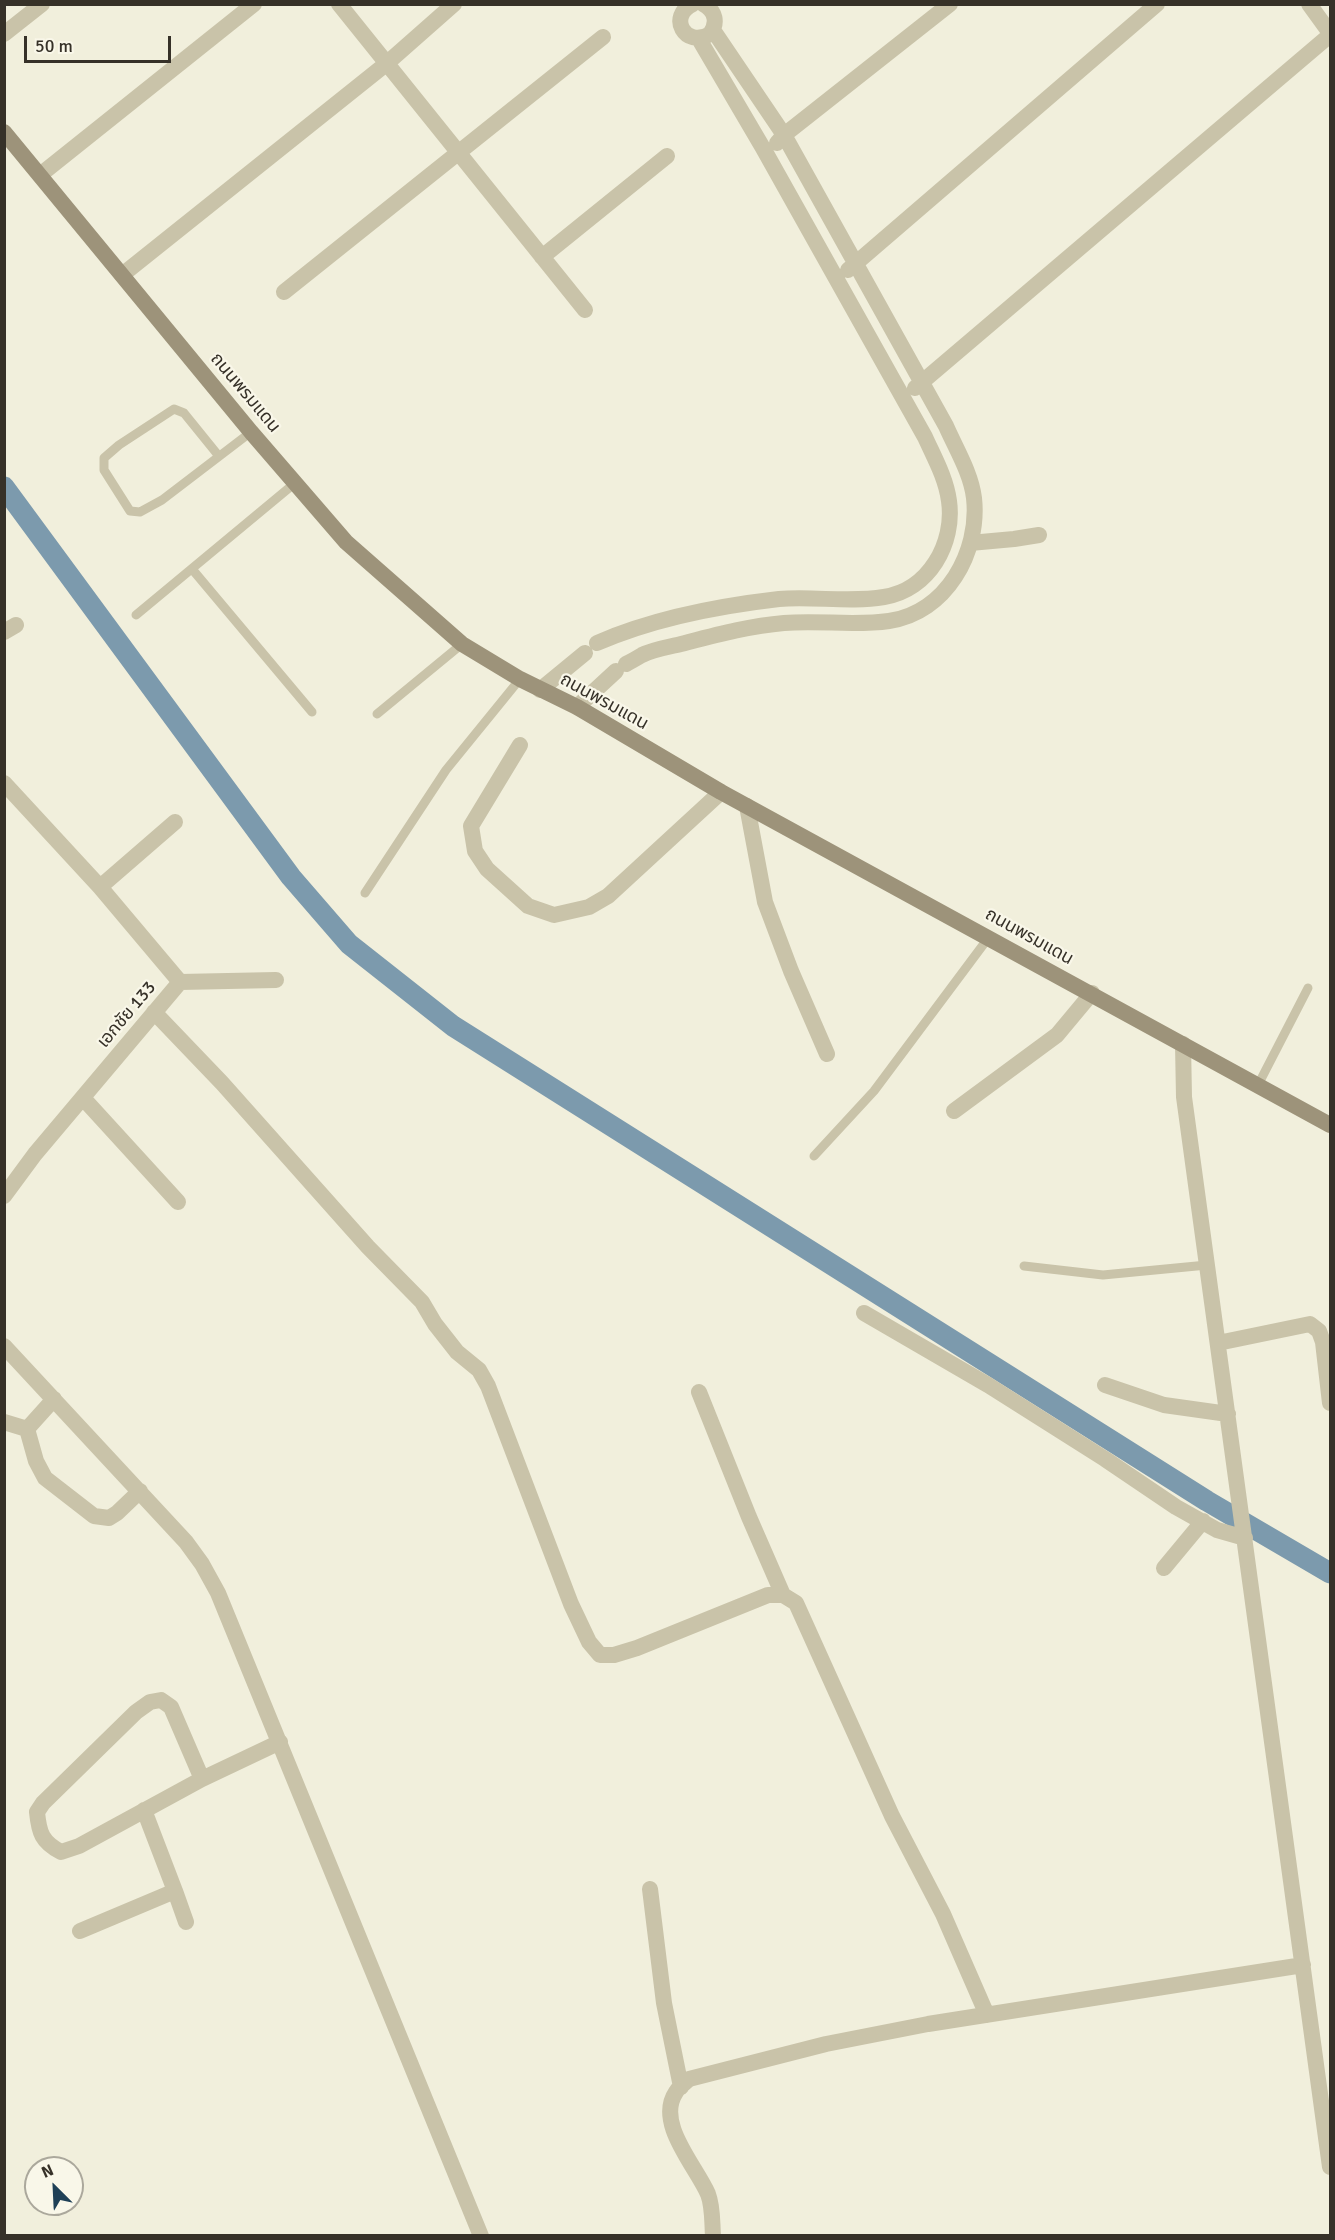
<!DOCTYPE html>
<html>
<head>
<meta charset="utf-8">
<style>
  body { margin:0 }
  #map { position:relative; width:1335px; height:2240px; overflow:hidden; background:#f1efdc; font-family:Signika,sans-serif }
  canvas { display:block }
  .frame { position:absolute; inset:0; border:6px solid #363128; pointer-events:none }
  .north { position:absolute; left:24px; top:2156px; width:60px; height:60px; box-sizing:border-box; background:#f9f7e9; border:2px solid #aba89c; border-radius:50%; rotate:336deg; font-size:16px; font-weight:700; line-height:24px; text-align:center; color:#363128 }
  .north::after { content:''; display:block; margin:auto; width:21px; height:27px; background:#1f4056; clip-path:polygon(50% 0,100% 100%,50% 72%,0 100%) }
  .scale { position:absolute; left:24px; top:36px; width:147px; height:27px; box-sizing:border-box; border:3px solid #363128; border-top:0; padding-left:8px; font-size:18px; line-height:21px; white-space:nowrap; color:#363128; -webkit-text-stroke:4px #f9f7e9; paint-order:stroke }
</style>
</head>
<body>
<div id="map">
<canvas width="1335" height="2240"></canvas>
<div class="frame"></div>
<div class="north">N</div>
<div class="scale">50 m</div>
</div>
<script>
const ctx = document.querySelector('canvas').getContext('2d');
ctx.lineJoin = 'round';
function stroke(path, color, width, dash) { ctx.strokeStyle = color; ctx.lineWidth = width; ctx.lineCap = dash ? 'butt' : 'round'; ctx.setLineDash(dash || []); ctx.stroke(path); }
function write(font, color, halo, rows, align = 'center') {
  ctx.font = font + ' Signika,"Noto Sans Thai",sans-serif'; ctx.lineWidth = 4.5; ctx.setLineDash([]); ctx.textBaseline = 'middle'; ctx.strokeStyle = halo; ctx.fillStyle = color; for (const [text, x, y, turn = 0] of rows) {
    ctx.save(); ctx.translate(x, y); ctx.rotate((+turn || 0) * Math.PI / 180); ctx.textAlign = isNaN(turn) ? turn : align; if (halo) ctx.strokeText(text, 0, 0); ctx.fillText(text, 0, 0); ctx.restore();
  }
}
stroke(new Path2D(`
  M4 487 291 877 349 944 453 1026 1207 1501 1330 1573`), '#7c9aad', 21);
stroke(new Path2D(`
  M218 455 184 413 174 409 119 445 104 458V470L130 511 140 512 162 500 251 432
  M192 569 312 712
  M136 615 295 483
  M377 714 462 644
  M365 893 446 770 520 679
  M1258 1085 1308 988
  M814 1156 874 1091 989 937
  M1024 1266 1103 1275 1207 1265`), '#c9c3a9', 9);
stroke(new Path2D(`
  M339 4 585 310
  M693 4C667 16 685 49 710 34 718 23 716 11 703 4
  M1309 4 1330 33
  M4 34 42 4
  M777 143 784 135 950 4
  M40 175 254 4
  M542 257 667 156
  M848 270 1157 4
  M122 275 386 64 454 4
  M284 292 603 37
  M915 388 1330 35
  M970 543 1014 539 1039 535
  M4 632 16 625
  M597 643C654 618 718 606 779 599 814 596 850 603 884 597 929 590 955 543 949 501 946 478 934 457 925 437L763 148 699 39
  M626 664C632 661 637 658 642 655 654 649 669 647 681 644 716 635 749 626 784 623 819 620 854 626 889 621 946 613 980 552 974 498 971 473 956 449 946 426L784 135 713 30
  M540 690 585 653
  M577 707 616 671
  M520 745 471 826 475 851 487 869 528 906 554 915 589 907 608 896 721 792
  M4 783 100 887 180 982
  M747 806 765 902 791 971 827 1054
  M100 887 175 822
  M180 982 276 980
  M154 1012 222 1083 368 1247 422 1302 435 1324 457 1352 479 1370 488 1386 571 1604 589 1642 600 1655H614L637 1648 768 1595H783L796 1603 892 1816 943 1914 987 2015
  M1183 1044 1184 1097 1330 2167
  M83 1098 178 1202
  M954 1111 1057 1035 1092 993
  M4 1196 35 1154 180 982
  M864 1313 988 1385 1105 1459 1176 1507 1217 1530 1245 1538
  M1218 1343 1310 1324 1319 1331 1323 1342 1330 1403
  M4 1346 186 1542 202 1564 218 1593 481 2236
  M1105 1385 1164 1405 1228 1414
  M699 1392 749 1517 783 1595
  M54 1399 27 1429 36 1461 45 1478 94 1516 109 1518 117 1513 140 1491
  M4 1422 27 1429
  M1164 1568 1203 1521
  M202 1779 171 1707 161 1700 150 1702 136 1712 43 1803 37 1812C39 1833 42 1842 61 1852L79 1846 202 1779 280 1742
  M650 1889 664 2003 681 2087
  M175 1891 186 1922
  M80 1931 175 1891 144 1810
  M713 2236C712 2222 713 2207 708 2194 696 2166 655 2123 676 2092 679 2087 685 2083 689 2079L826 2044 928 2024 1303 1965`), '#c9c3a9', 16);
stroke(new Path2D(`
  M4 132 251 432 346 542 462 644 520 679 577 707 721 792 1330 1125`), '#9d937a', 16);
write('18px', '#363128', '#f9f7e9', [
  ["ถนนพรมแดน",245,393,50],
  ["ถนนพรมแดน",604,702,29],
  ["ถนนพรมแดน",1029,937,29],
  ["เอกชัย 133",127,1015,-50]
]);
</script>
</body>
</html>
